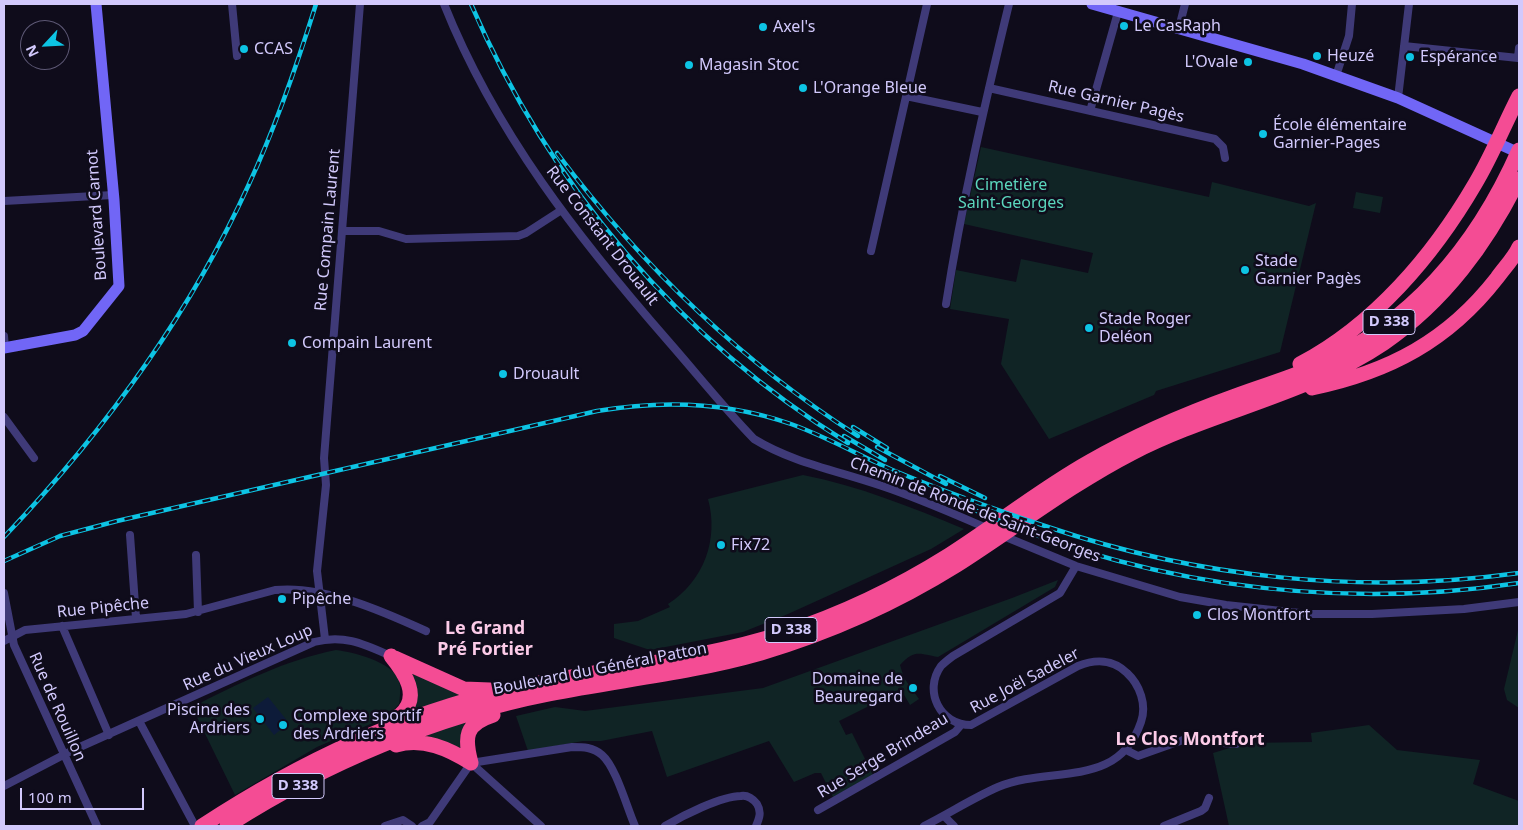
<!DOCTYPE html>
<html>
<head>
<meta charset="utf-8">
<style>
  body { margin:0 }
  #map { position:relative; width:1523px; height:830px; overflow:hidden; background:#0f0c1b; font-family:"Noto Sans",sans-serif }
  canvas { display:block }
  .frame { position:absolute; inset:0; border:5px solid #d2c9fc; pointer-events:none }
  .north { position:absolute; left:20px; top:20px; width:50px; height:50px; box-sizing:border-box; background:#0f0c1b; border:1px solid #5d5875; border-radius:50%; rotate:245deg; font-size:14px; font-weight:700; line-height:20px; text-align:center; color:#d2c9fc }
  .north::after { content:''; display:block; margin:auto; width:18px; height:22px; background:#0dc4e4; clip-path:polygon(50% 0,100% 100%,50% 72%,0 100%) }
  .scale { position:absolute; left:20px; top:788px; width:124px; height:22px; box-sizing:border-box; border:2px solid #d2c9fc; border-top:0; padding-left:6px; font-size:15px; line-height:18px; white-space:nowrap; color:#d2c9fc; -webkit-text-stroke:4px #0f0c1b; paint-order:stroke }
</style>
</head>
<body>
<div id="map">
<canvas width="1523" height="830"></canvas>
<div class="frame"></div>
<div class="north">N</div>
<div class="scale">100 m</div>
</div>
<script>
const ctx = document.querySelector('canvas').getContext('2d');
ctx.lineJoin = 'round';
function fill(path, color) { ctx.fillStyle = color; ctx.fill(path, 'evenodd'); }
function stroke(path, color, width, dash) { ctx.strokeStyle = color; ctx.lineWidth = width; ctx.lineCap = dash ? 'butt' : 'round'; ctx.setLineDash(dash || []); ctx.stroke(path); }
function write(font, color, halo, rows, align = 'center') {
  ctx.font = font + ' "Noto Sans",sans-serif'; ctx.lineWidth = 5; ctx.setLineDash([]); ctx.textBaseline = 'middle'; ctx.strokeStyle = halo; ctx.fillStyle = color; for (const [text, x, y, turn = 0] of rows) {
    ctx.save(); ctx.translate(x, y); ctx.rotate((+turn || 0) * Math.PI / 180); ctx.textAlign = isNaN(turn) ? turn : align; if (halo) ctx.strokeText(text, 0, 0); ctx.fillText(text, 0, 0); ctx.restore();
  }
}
fill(new Path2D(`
  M981 147 1209 197 1212 182 1309 206 1316 203 1280 352 1156 391 1154 395 1049 439 1001 364 1009 319 950 309 956 270 1016 282 1021 259 1088 273 1093 253 964 224Z
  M1356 192 1383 197 1380 213 1353 208Z
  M803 475C859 486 911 507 964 529L931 549 788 614 743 632 650 650 614 638V624L638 621 670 607 668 604C704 581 719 539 708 499Z
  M1058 580 1055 587 938 657C919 654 915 649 900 665L904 678 919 699 910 705 903 693 899 691 839 721 846 735 852 733 873 775 833 797 821 773H815L794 782 769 741 667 777 652 731 601 741H583L528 751 516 716 555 707 585 711 763 688 1012 598Z
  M1519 626V708L1507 700 1504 689Z
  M336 650C354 652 392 662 399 680 401 688 400 697 399 704L387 717 317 747 235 795 192 707C238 684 285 660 336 650Z
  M405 666 475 693 441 701 409 715Z
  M475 717 464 753 415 738Z
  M1369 725 1397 750 1480 760 1473 784 1519 801V826H1229L1213 753 1246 743 1312 742 1311 733Z`), '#102425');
fill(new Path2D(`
  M268 697 289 723 274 735 253 708Z`), '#0d1b39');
stroke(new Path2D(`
  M232 4 237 56
  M444 4C495 132 579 239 669 342 697 374 724 408 754 439 793 463 839 471 882 486 918 498 954 514 989 529
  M1179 28 1185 4
  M1404 46 1518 58 1519 48
  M1336 76 1349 36 1352 4
  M989 88 1215 139 1223 147 1225 158
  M906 96 982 112
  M1398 98 1409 4
  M1090 111 1118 12
  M4 201 113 195
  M343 231H379L406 239 518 236 526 233 560 211
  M871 251 927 4
  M946 304C962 202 985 103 1009 4
  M4 336 5 348
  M4 417 34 458
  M130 535 136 618
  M1001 535 1076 566 1180 597 1226 605 1309 614H1372L1464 609 1519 602
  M196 555 198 612
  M4 593 14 645 97 826
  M62 626 109 735
  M325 639 317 571 326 485 324 458 360 4
  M4 641 25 630 186 614 275 590C324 585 382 611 426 631
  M139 721 195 826
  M1126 750 1138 756 1183 740 1236 744
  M471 763 572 747C583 747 593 747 602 755 616 767 627 808 635 826
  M471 763 541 826
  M4 786 71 751 314 642C344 634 364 644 391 656
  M818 810 955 732 961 725
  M944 816 954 826
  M385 826 403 820 412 826
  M422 826 430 822 471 763
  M665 826C682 816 721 796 741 796 747 795 753 799 757 804 762 812 759 819 756 826
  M924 826C948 814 973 798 998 787 1051 765 1118 790 1141 722 1147 705 1140 685 1127 673 1113 659 1095 659 1078 666L971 725C940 725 923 691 941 666 944 663 949 659 953 656L1060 593 1076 566
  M1164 826 1201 811 1205 808 1209 798`), '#3f3a78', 8);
stroke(new Path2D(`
  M1092 4 1303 64 1398 98 1519 153
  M4 348 75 335 83 331 119 286 114 200 96 4`), '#7166f6', 11);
stroke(new Path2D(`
  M1300 364C1374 325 1433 256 1475 184 1492 156 1504 125 1519 96
  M1312 388C1389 372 1448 341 1497 278 1504 268 1514 258 1519 247
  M395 658 464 689 490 690
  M386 722C390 719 396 718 400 715 422 697 404 672 391 656
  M396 745C423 737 449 749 471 763
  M471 763C464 737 465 724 493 715
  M202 826C295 765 399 715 507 690 599 668 694 662 784 633 842 614 898 587 949 555 996 525 1041 489 1089 462 1136 435 1185 414 1235 396 1264 385 1294 377 1321 364 1415 320 1478 243 1519 150
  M227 826C323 764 437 716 549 694 619 680 691 673 761 653 829 633 896 603 957 565 1015 528 1070 485 1132 453 1213 411 1307 395 1384 343 1445 301 1486 244 1519 179`), '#f44c94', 15);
const rail = new Path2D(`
  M471 4C549 185 680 340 848 443
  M557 153C641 265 740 361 858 436
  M853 427 887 448
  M844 436 885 460
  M877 447 946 484
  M940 476 985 498
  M947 497C1122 583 1327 612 1519 583
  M4 537C103 433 189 316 249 184 276 126 297 65 316 4
  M4 561 60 536 117 521 597 411C662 400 728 402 791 424 827 437 860 456 895 471 945 492 997 510 1048 527 1199 578 1361 595 1519 573`);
stroke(rail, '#0dc4e4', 4.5);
stroke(rail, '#0f0c1b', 2.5, [8]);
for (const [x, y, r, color] of [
  [1124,26,5,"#0dc4e4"],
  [763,27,5,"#0dc4e4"],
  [244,49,5,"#0dc4e4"],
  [1317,56,5,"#0dc4e4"],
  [1410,57,5,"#0dc4e4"],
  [1248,62,5,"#0dc4e4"],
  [689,65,5,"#0dc4e4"],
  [803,88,5,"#0dc4e4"],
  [1263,134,5,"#0dc4e4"],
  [1245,270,5,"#0dc4e4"],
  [1089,328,5,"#0dc4e4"],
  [292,343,5,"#0dc4e4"],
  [503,374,5,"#0dc4e4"],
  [721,545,5,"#0dc4e4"],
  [282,599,5,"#0dc4e4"],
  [1197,615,5,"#0dc4e4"],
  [913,688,5,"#0dc4e4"],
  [260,719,5,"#0dc4e4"],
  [283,725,5,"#0dc4e4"]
]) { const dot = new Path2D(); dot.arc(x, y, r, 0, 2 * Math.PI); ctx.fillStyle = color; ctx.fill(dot); stroke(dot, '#0f0c1b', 2); }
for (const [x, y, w] of [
  [1389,322,52],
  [791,630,52],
  [298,786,52]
]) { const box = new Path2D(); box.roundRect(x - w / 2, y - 12.5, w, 25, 4); ctx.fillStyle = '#0f0c1b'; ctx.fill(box); stroke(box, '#d2c9fc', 1); }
write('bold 15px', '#d2c9fc', null, [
  ["D 338",1389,322],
  ["D 338",791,630],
  ["D 338",298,786]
]);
write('16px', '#d2c9fc', '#0f0c1b', [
  ["Le CasRaph",1134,26],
  ["Axel's",773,27],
  ["CCAS",254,49],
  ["Heuzé",1327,56],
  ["Espérance",1420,57],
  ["L'Ovale",1238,62,"right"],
  ["Magasin Stoc",699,65],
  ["L'Orange Bleue",813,88],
  ["École élémentaire",1273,125],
  ["Garnier-Pages",1273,143],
  ["Stade",1255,261],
  ["Garnier Pagès",1255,279],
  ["Stade Roger",1099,319],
  ["Deléon",1099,337],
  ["Compain Laurent",302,343],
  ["Drouault",513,374],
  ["Fix72",731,545],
  ["Pipêche",292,599],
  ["Clos Montfort",1207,615],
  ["Domaine de",903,679,"right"],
  ["Beauregard",903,697,"right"],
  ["Piscine des",250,710,"right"],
  ["Ardriers",250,728,"right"],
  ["Complexe sportif",293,716],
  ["des Ardriers",293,734]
], 'left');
write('16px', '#d2c9fc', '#0f0c1b', [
  ["Rue Garnier Pagès",1116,102,13],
  ["Boulevard Carnot",97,215,-94],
  ["Rue Compain Laurent",328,230,-85],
  ["Rue Constant Drouault",602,236,52],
  ["Chemin de Ronde de Saint-Georges",975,510,21],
  ["Rue Pipêche",103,608,-6],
  ["Rue du Vieux Loup",248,658,-24],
  ["Boulevard du Général Patton",600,669,-11],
  ["Rue Joël Sadeler",1025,681,-28],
  ["Rue de Rouillon",57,707,66],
  ["Rue Serge Brindeau",883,756,-31]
]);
write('16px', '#5bd6bd', '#0f0c1b', [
  ["Cimetière",1011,185],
  ["Saint-Georges",1011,203]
]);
write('bold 18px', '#fccbe8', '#0f0c1b', [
  ["Le Grand",485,629],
  ["Pré Fortier",485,650],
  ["Le Clos Montfort",1190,740]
]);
</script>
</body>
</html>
